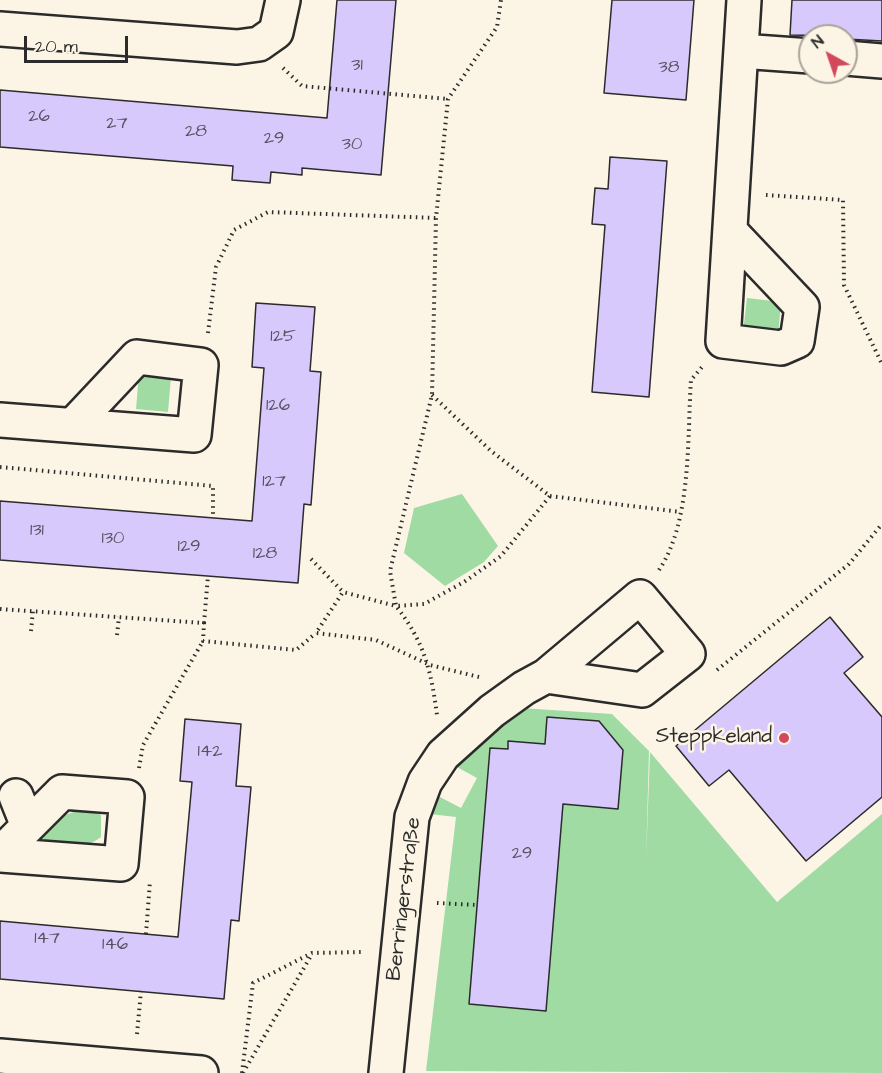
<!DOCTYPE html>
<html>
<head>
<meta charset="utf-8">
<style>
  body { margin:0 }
  #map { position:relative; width:882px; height:1073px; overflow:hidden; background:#fcf5e5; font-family:"Architects Daughter",sans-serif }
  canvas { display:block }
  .north { position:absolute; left:798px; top:24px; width:60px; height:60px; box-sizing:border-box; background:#fcf5e5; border:2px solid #a8a49b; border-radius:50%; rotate:320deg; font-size:16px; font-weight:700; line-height:24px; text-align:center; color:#2b2b2b }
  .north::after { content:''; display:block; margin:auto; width:21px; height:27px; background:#d1495b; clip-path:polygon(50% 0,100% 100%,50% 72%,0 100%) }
  .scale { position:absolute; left:24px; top:36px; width:104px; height:27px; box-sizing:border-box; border:3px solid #2b2b2b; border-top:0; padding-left:8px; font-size:18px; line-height:21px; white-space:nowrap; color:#2b2b2b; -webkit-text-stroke:4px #fcf5e5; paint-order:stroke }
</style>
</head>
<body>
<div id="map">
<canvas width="882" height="1073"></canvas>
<div class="north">N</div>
<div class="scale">20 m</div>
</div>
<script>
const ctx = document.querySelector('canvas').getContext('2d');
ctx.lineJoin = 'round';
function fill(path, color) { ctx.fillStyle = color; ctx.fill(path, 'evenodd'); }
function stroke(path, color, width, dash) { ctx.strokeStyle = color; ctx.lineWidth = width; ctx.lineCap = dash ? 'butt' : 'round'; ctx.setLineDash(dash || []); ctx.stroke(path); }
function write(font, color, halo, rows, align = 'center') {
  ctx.font = font + ' "Architects Daughter",sans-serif'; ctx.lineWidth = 5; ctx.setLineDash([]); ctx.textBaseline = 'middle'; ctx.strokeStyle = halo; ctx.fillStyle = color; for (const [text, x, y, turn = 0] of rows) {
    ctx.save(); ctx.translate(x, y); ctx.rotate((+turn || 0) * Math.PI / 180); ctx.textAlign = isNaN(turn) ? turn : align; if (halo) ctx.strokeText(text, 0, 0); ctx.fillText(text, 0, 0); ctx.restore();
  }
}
fill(new Path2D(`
  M747 298 781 302 778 336 743 332Z
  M139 374 171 377 168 412 136 409Z
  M462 494 498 546 484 562 445 586 404 553 414 508Z
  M521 708 612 714 649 751 646 861 650 752 777 902 882 814V1073L426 1071 456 817 430 814 438 796 461 808 477 778 455 766Z
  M80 810H93L101 815V837C85 849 58 853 41 841L39 835C48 822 65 814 80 810Z`), '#9fdba2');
const building = new Path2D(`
  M337 0H396L381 175 302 168V175L271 172 270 183 232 180 233 166 0 147V90L327 118Z
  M612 0H694L686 100 604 93Z
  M792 0H882V41L846 39V36L790 35Z
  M610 157 667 161 649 397 592 392 605 225 592 224 595 188 608 189Z
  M256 303 315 307 310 371 321 372 311 505 304 504 298 583 0 560V501L252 521 264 368 252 367Z
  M830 617 863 657 844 673 882 717V797L806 861 729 770 709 786 676 746Z
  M547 717 599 721 623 750 618 809 563 804 546 1011 469 1004 490 748 508 749V741L545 744Z
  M185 719 241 724 236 786 251 787 239 921 231 920 224 999 0 979V921L178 937 192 782 180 781Z`);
fill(building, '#d7c9fb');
stroke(building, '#2b2b2b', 1.5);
const minor = new Path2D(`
  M0 29 237 47 259 44 276 32 283 0
  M741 51 810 56
  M846 58 882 61
  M731 232 802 307 797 341 781 348 723 341 744 0
  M0 420 194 435 201 365 137 357 74 424
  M16 796 28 826
  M0 854 62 792 127 797 121 864 0 855
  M0 1056 201 1073
  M386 1073 412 817 425 782 443 755 492 711 524 688 546 676 640 597 688 654 642 690 546 676`);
stroke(minor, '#2b2b2b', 38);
stroke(new Path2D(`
  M283 68 302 86 448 99
  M766 195 843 200 844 285 882 364
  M208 333 216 267 234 230 268 212 436 218
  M432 395 491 451 550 496 501 556 464 582 424 604 396 606C425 643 431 671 437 715
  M0 467 213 486V518
  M550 496 681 512
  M311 559 343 592
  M659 570C692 521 687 438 691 380L702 367
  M0 609 204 623 203 641 296 650 316 633
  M204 623 208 576
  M31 631 33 610
  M117 635 119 617
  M717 670 849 564 882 524
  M479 677 430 665 376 640 316 633 343 592 396 606 390 571 432 395 436 218 448 99 497 27 501 0
  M139 768 143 745 203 641
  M437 903 477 905
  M146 934 150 881
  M137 1034 141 991
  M242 1073 253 983 312 953 364 952
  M243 1073 312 954`), '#2b2b2b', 4, [1.5, 4.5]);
stroke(minor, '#fcf5e5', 33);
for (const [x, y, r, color] of [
  [784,738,6,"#d1495b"]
]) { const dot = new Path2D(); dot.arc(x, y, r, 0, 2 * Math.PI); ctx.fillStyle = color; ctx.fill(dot); stroke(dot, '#fcf5e5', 2); }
write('18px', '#56525f', null, [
  ["31",357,66],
  ["38",669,68],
  ["26",39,117],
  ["27",117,124],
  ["28",196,132],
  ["29",274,139],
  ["30",352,145],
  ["125",283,337],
  ["126",278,406],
  ["127",274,482],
  ["131",37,531],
  ["130",113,539],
  ["129",189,547],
  ["128",265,554],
  ["142",210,752],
  ["29",522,854],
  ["147",47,939],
  ["146",115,945]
]);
write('21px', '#2b2b2b', '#fcf5e5', [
  ["Steppkeland",772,738]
], 'right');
write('21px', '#2b2b2b', '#fcf5e5', [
  ["Berringerstraße",405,899,-83]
]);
</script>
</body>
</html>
